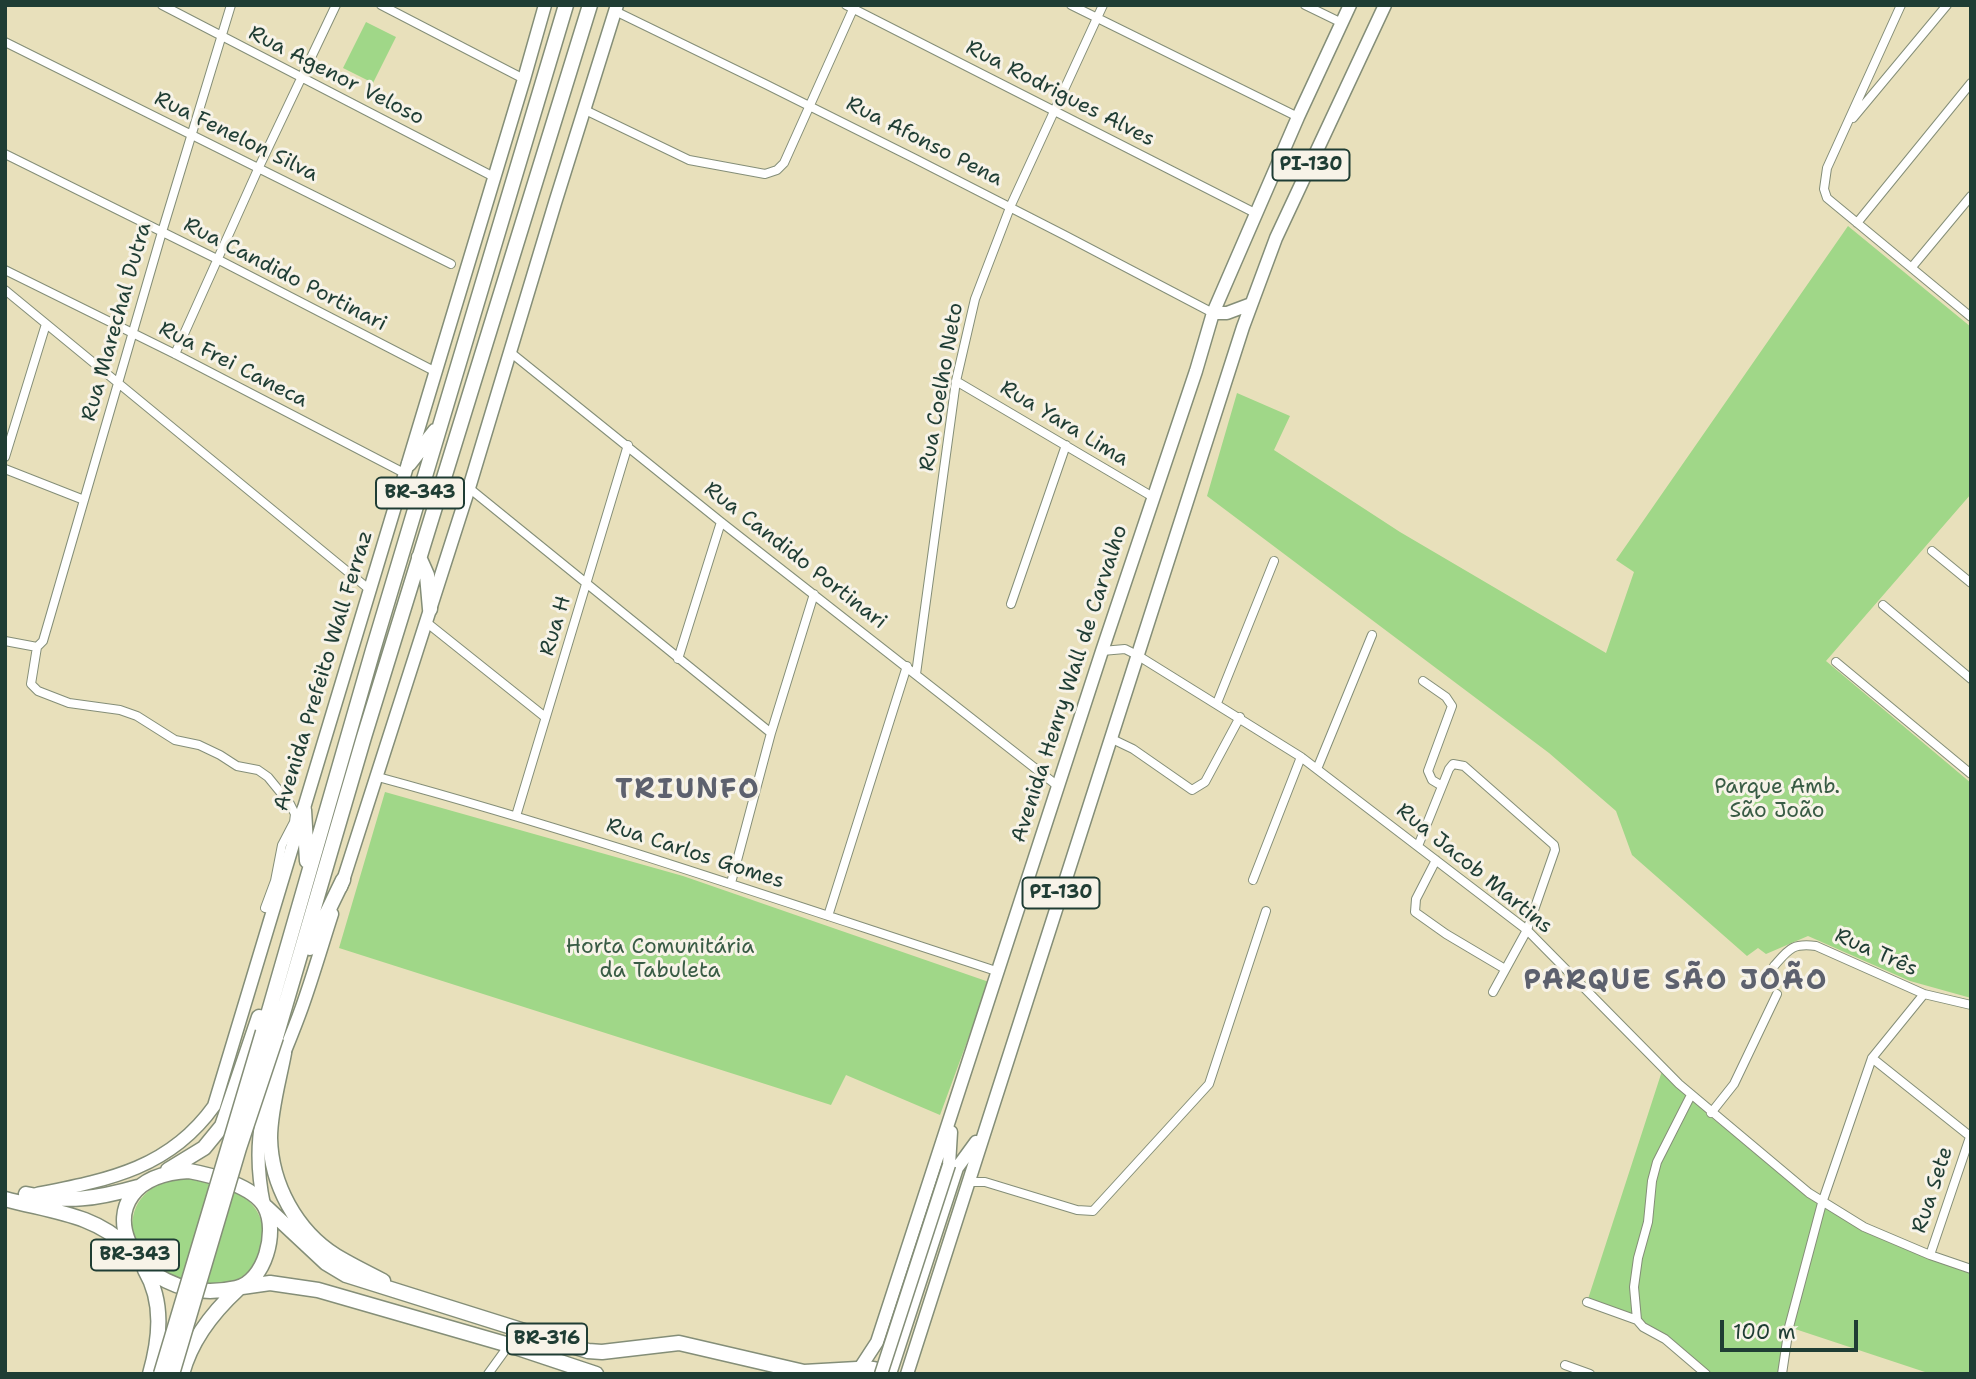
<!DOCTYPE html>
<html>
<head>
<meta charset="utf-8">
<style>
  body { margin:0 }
  #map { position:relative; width:1976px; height:1379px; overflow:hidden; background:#e8e0bb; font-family:"Shantell Sans",sans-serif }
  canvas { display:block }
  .frame { position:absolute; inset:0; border:7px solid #1f3d34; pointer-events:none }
  .scale { position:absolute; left:1720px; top:1320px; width:138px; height:32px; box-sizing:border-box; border:4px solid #1f3d34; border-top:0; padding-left:9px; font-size:21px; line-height:24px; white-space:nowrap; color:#1f3d34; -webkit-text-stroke:5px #f7f3e8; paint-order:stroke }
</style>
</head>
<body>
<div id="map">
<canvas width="1976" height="1379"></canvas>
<div class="frame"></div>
<div class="scale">100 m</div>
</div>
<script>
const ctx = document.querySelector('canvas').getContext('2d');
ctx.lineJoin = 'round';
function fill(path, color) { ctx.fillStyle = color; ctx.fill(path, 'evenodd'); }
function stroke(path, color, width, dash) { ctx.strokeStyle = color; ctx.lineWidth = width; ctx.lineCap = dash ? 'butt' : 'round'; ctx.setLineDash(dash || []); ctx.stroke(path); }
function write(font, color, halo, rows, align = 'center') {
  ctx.font = font + ' "Shantell Sans",sans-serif'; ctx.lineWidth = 6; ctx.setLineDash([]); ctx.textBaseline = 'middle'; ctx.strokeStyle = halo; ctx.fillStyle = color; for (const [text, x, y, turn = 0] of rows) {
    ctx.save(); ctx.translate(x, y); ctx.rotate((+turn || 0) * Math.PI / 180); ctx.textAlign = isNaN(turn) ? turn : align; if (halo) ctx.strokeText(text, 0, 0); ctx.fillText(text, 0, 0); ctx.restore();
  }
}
fill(new Path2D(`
  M366 22 396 37 373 83 343 68Z
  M1848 226 1971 327V494L1826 661 1971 783V998L1910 981 1808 936 1766 954 1758 948 1747 956 1632 855 1616 811 1549 753 1207 496 1237 393 1290 416 1274 450 1400 532 1606 653 1634 572 1616 560Z
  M385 792 683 876 989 982 940 1115 846 1075 831 1105 339 948Z
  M1662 1071 1712 1118 1780 1173 1840 1213 1971 1269V1374H1931L1789 1327 1779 1374H1710L1681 1347 1651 1328 1588 1299Z
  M189 1178C232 1185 276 1202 259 1254 255 1266 245 1277 234 1281 191 1295 114 1261 136 1207 141 1196 151 1187 163 1183 171 1180 180 1179 189 1178Z`), '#a0d788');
const street = new Path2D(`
  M162 5 494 177
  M381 5 524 79
  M846 5 1257 214
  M1071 5 1298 117
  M1305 5 1342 23
  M1901 5 1827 168 1824 189 1827 198 1971 317
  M615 11C817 108 1015 208 1213 313
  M5 42 451 264
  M583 109 689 160 765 174 777 170 784 163 854 7
  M1853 118 1947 5
  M5 154 219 260 436 372
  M1857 223 1971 83
  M1912 267 1971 196
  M5 270 175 354 406 474
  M5 290 370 590
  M510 352 721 522 1059 787
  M175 354 259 167 336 5
  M956 381 1153 497
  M5 457 46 324
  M5 469 84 500
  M469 488 771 733
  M1932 551 1971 583
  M1011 604 1066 445
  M1883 605 1971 679
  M426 622 545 717
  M5 641 37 647
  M37 647 43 641 162 232 231 5
  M37 647 31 684 38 691 69 703 120 710 137 716 175 740 199 745 220 755 237 766 258 770 268 777 290 804 295 814 294 822 282 845 275 881 265 908
  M1102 651 1125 649 1137 655 1301 757 1527 930 1679 1084 1809 1193 1864 1227 1930 1255 1971 1269
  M678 659 721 522
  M1836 662 1971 774
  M916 674 956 381 975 299 1011 205 1103 5
  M1423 681 1446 697 1452 706 1428 771 1432 780 1442 786
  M1217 703 1274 561
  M1110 738 1133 749 1192 790 1205 782 1240 717
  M1317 769 1372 635
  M378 777C588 834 793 905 999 972
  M516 816 628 445
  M1418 846 1449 769 1453 764 1464 766 1554 845 1555 850 1527 930 1493 992
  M1436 860 1416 899 1415 912 1446 934 1505 969
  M1253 880 1301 757
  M731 883 771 733 814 594
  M828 916 907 666
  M1774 966C1789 949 1792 943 1816 946L1924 994 1971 1005
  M1872 1058 1971 1137
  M1711 1113 1734 1084 1777 994
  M968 1182H985L1077 1210 1093 1211 1209 1084 1266 911
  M1930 1255 1971 1134
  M1587 1302 1637 1320 1643 1327 1665 1339 1706 1374
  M1637 1320 1634 1287 1638 1258 1648 1222 1652 1181 1657 1162 1691 1095
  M1565 1365 1590 1374
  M488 1374 509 1345
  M1782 1374 1789 1327 1822 1203 1872 1058 1924 994`);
const primary = new Path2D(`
  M1213 313H1227L1251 304
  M341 887 469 488 555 203 617 5
  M949 1165 951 1132
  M37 1194C107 1180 169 1169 214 1106L524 79 545 5
  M264 1205C246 1119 275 1083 302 1007 313 976 322 945 332 914
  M860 1368 877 1342 1102 651 1196 371 1213 313 1298 117 1350 5
  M890 1374 957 1168 976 1142
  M907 1374 1243 327 1276 238 1385 5`);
const highway = new Path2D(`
  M409 464 435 431
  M419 557 427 575 430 609
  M304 810 307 861
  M310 948 343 880
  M263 1032 373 650 566 5
  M276 1037 364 737 590 5
  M284 1053C279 1080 270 1110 270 1138 271 1184 296 1231 336 1256 351 1265 367 1273 383 1281
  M168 1170 204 1148 222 1126 259 1017
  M189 1171C211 1175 254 1186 265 1207 278 1231 265 1282 236 1288 127 1312 73 1177 189 1171Z
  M26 1194C68 1203 96 1199 138 1187
  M5 1199C48 1211 96 1214 128 1248
  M266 1207 326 1263 346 1275 588 1351 602 1352 679 1343 804 1372 857 1369
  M145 1270C164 1302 160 1339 150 1374
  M242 1287 270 1283 318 1290 509 1345 596 1374
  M848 1372C863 1367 874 1367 887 1374
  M182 1374C191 1340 213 1312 238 1289`);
stroke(street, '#848e78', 10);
stroke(primary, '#848e78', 15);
stroke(highway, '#848e78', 17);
stroke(street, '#fff', 8);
stroke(primary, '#fff', 12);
stroke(highway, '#fff', 14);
const primaryBridge = new Path2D(`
  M881 1374 949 1165`);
const highwayBridge = new Path2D(`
  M161 1374 263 1032
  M172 1374 239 1148 276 1037`);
stroke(primaryBridge, '#848e78', 15, []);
stroke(highwayBridge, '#848e78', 17, []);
stroke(primaryBridge, '#fff', 12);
stroke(highwayBridge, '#fff', 14);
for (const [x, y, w] of [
  [1311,165,77],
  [420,493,88],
  [1061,893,77],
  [135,1255,88],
  [547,1339,80]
]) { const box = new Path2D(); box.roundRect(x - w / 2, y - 15.5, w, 31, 5); ctx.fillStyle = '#f7f3e8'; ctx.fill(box); stroke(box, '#1f3d34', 2); }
write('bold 19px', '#1f3d34', null, [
  ["PI-130",1311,165],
  ["BR-343",420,493],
  ["PI-130",1061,893],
  ["BR-343",135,1255],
  ["BR-316",547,1339]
]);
write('21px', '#1f3d34', '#f7f3e8', [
  ["Rua Agenor Veloso",336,76,27],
  ["Rua Rodrigues Alves",1060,94,27],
  ["Rua Fenelon Silva",236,137,26],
  ["Rua Afonso Pena",924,142,27],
  ["Rua Candido Portinari",285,275,27],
  ["Rua Marechal Dutra",117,322,-74],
  ["Rua Frei Caneca",233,365,27],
  ["Rua Coelho Neto",942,387,-80],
  ["Rua Yara Lima",1064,424,31],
  ["Rua Candido Portinari",795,556,38],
  ["Rua H",556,626,-73],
  ["Avenida Prefeito Wall Ferraz",324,671,-73],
  ["Avenida Henry Wall de Carvalho",1070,684,-72],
  ["Rua Carlos Gomes",695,854,18],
  ["Rua Jacob Martins",1474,869,39],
  ["Rua Três",1876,953,24],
  ["Rua Sete",1933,1190,-72]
]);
write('21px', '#395c45', '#f7f3e8', [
  ["Parque Amb.",1777,788],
  ["São João",1777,812],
  ["Horta Comunitária",660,948],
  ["da Tabuleta",660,972]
]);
ctx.letterSpacing = '2px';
write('bold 28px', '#5d616e', '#f7f3e8', [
  ["TRIUNFO",688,791],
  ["PARQUE SÃO JOÃO",1676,982]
]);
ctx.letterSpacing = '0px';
</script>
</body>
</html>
